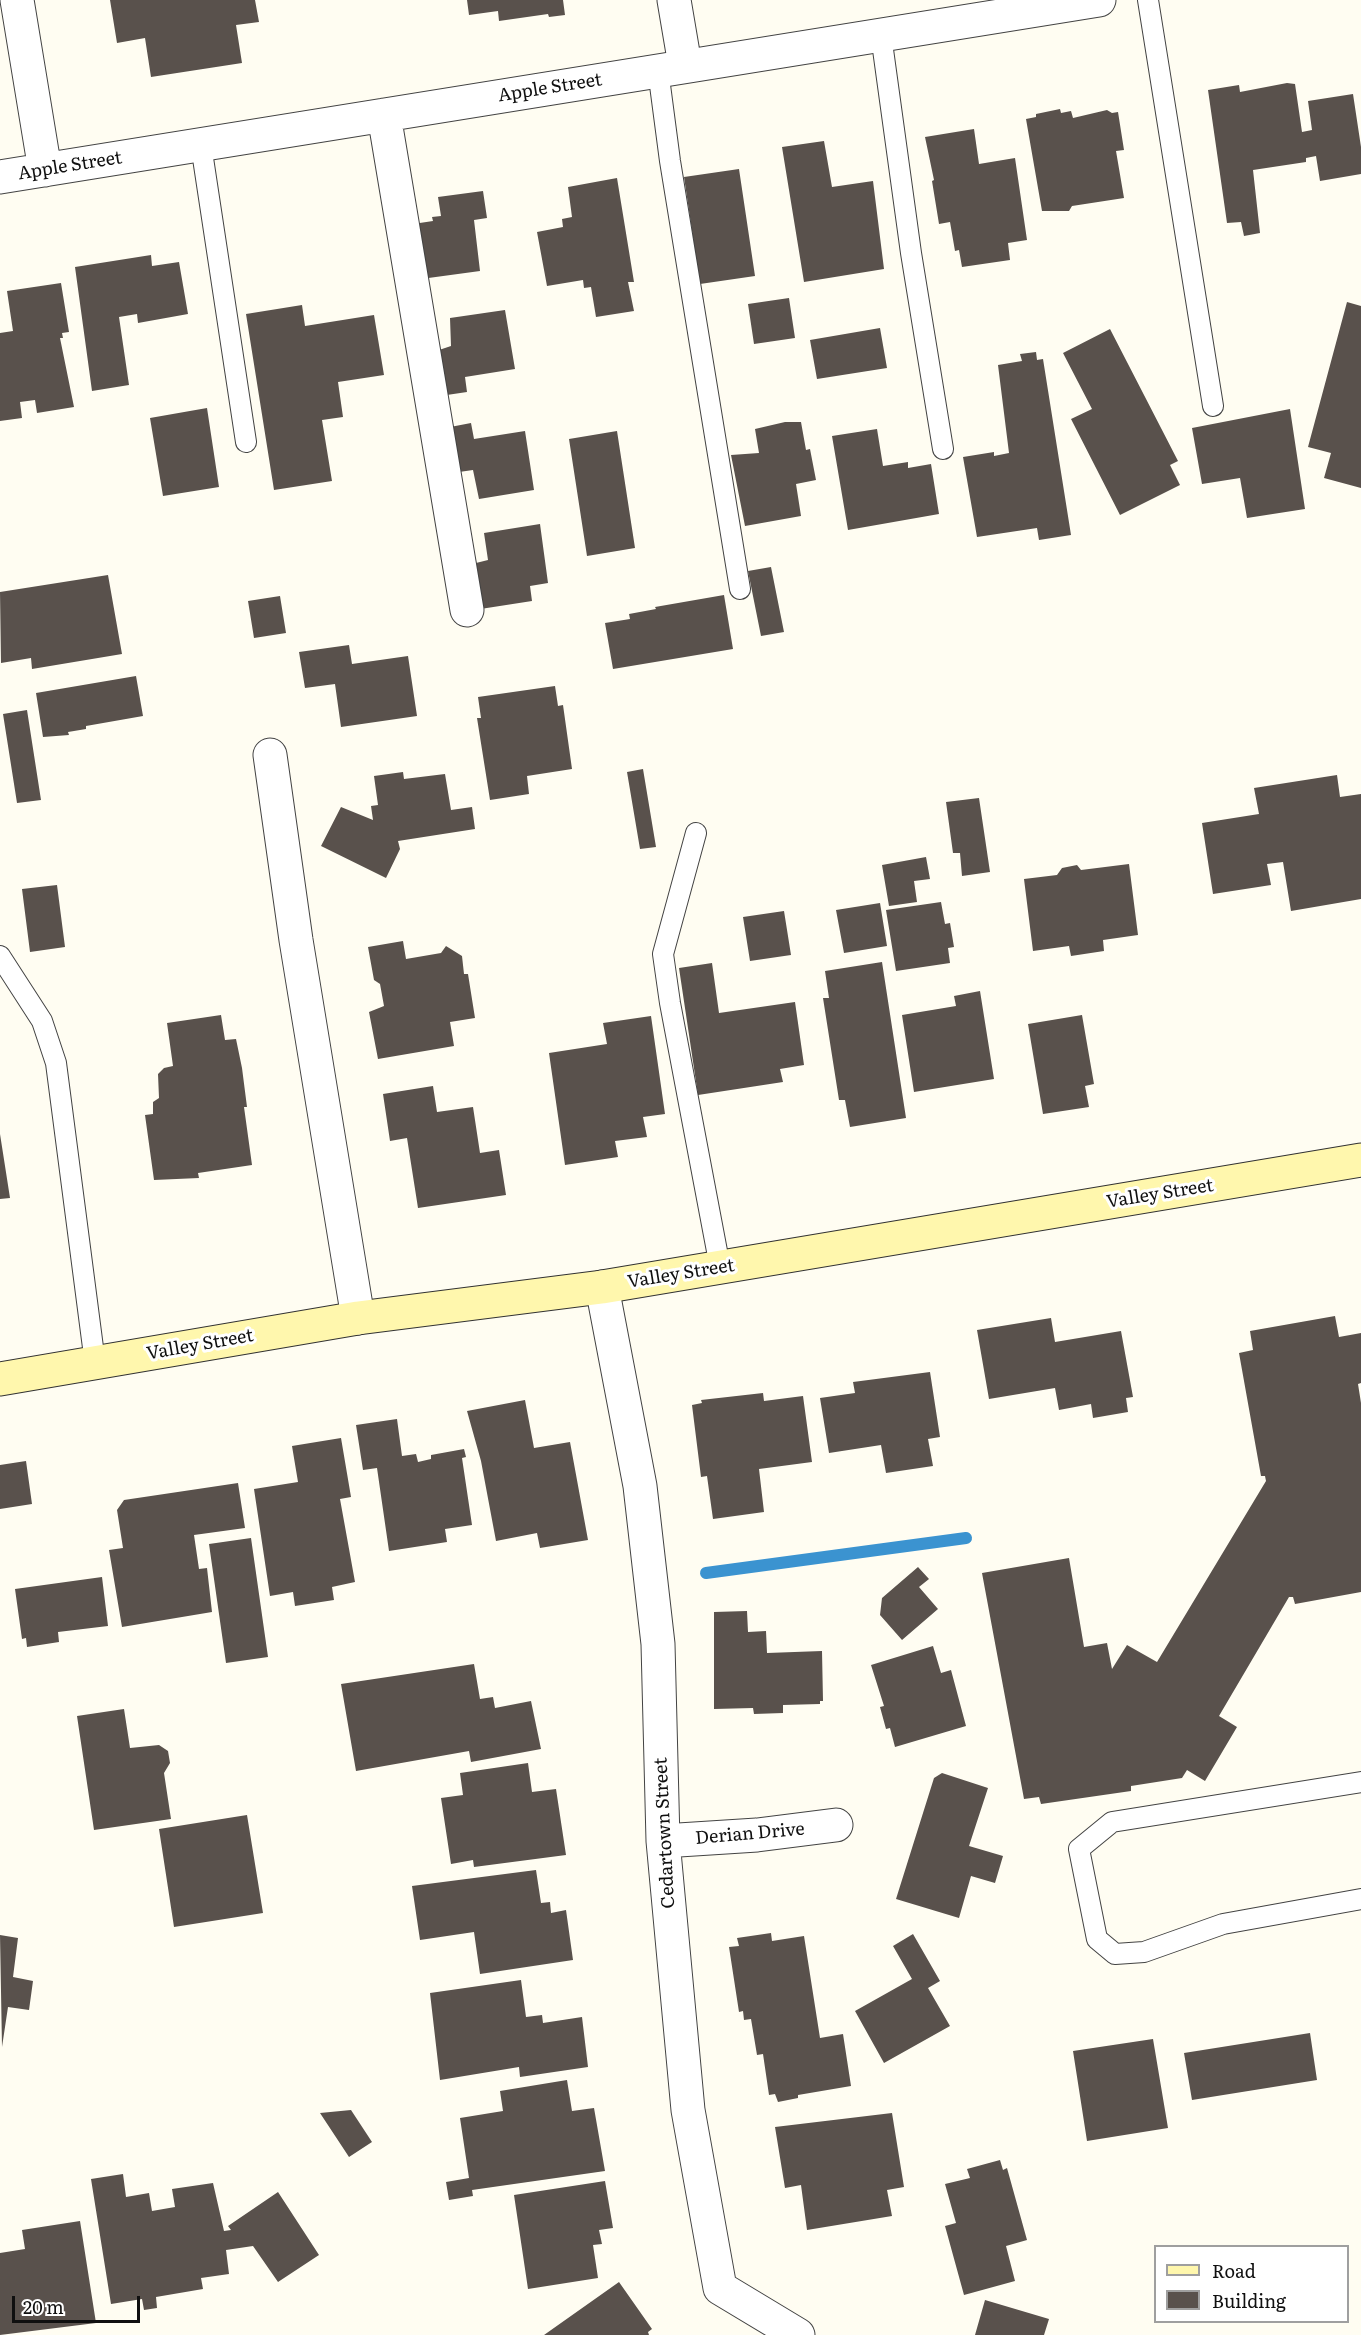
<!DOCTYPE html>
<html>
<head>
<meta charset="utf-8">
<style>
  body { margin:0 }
  #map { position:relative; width:1361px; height:2335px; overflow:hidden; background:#fffdf2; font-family:Literata,serif }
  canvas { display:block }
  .legend { position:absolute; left:1154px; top:2245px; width:195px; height:78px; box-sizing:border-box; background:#fff; border:2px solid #9f9f9f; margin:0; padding:8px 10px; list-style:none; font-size:18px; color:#101010 }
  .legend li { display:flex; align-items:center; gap:12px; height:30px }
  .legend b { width:30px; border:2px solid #9f9f9f }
  .scale { position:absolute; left:12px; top:2296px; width:128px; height:27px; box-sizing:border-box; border:3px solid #101010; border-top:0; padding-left:8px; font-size:18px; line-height:21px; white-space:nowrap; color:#101010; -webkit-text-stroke:4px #fff; paint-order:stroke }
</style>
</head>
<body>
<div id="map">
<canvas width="1361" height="2335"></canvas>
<ul class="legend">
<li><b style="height:8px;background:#fff7ad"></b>Road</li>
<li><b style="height:16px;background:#59514c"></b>Building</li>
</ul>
<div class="scale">20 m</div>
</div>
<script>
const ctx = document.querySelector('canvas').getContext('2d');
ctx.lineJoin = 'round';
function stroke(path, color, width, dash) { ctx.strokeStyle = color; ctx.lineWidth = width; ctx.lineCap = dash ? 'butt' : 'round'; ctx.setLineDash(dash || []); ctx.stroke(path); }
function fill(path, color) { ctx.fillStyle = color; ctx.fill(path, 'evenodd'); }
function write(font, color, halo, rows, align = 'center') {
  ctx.font = font + ' Literata,serif'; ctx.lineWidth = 6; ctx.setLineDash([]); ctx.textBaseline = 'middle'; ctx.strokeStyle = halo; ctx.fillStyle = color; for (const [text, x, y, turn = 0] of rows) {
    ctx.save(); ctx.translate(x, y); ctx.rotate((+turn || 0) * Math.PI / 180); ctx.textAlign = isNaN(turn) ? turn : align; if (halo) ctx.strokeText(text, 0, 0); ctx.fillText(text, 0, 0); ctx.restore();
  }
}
stroke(new Path2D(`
  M706 1573 966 1538`), '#3b93d0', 12);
fill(new Path2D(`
  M110 0H255L259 22 236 25 242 63 151 77 145 38 117 43Z
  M467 0H563L565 15 549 17 548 14 499 21 498 11 469 15Z
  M1287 83 1295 84 1302 132 1312 130 1308 101 1353 94 1361 147V174L1320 181 1316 156 1306 158V162L1253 170 1260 233 1244 236 1241 222 1227 223 1208 90 1239 85 1240 92Z
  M1060 109 1061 113 1071 111 1073 118 1107 110 1112 113 1118 112 1124 150 1116 151 1124 198 1072 206 1069 211H1042L1026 119 1036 117V114Z
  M974 129 979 164 1015 158 1027 240 1008 243 1010 260 962 267 959 250 955 251 950 222 939 224 932 181 934 180 925 137Z
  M824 141 832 187 873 181 884 269 804 282 782 147Z
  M739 169 755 276 700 284 684 177Z
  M617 178 634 282H628L634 311 596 317 591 287 584 288 583 280 547 286 537 232 563 227 562 219 572 217 568 187Z
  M483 191 487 218 474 220 480 271 421 279 413 224 433 221 432 217 441 216 438 197Z
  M151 255 152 266 179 262 188 314 138 323 137 314 119 317 129 385 92 391 75 267Z
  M61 283 69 332 62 333 63 338H60L74 407 37 413 35 400 20 402 22 418 0 421V333L13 331 7 291Z
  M789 298 795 338 754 344 748 304Z
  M1347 302 1361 306V488L1324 478 1331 453 1308 447Z
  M302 305 305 326 374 315 384 375 338 382 343 417 322 420 332 481 274 490 246 314Z
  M505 310 515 369 465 377 467 392 440 396 433 352 451 346 450 318Z
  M880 328 887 368 817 379 810 340Z
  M1110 329 1178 461 1170 465 1180 485 1120 515 1071 419 1092 409 1063 353Z
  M1036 352 1037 360 1043 359 1071 535 1039 540 1037 528 977 537 963 457 994 452V456L1009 453 998 365 1022 361 1020 354Z
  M207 408 219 487 163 496 150 418Z
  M1290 409 1305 509 1247 518 1240 478 1202 484 1192 428Z
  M785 422H801L806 450 810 449 816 480 796 484 801 516 745 526 731 455 759 453 755 429Z
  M471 423 474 439 525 431 534 490 479 499 473 470 452 473 445 428Z
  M877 429 883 466 908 462V468L931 464 939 514 848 530 832 436Z
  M617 431 635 548 587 556 569 439Z
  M540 524 548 583 530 586 532 601 474 610 468 565 488 560 484 533Z
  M771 567 784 632 761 636 748 571Z
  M108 575 122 654 32 669 31 658 1 663 0 592Z
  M724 595 733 649 613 669 605 623 630 619 629 614 656 609 655 607Z
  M280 596 286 633 254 638 248 601Z
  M349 645 352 664 408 656 417 716 341 727 335 684 305 688 299 652Z
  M136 676 143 716 86 726V729L68 732 69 735 43 737 36 693Z
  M555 686 558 706 563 705 572 769 527 776 529 794 490 800 477 718H481L478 697Z
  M27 710 41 800 17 803 3 714Z
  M643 769 656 847 640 849 627 772Z
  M403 772 404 779 445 774 451 810 472 807 475 829 398 841 400 849 386 878 321 846 341 807 373 820 371 806 378 805 374 776Z
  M1337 775 1340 797 1361 794V899L1291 911 1283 862 1267 864 1271 885 1213 894 1202 823 1259 814 1254 788Z
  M979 798 990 872 962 876 960 853H953L946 802Z
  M926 857 930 879 914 881 917 902 889 906 882 865Z
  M1129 864 1138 935 1103 940 1104 951 1071 956 1069 946 1033 951 1024 879 1057 875 1062 868 1077 865 1081 870Z
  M57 885 65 947 30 952 22 889Z
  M941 902 945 924 950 923 954 947 948 948 950 963 896 971 886 910Z
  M880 903 887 946 844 953 836 910Z
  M784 911 791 955 750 961 743 917Z
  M403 941 406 959 441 953 446 946 462 956 464 974H468L475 1018 450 1022 454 1046 378 1059 369 1012 384 1006 380 984 374 980 368 947Z
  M882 962 906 1118 850 1127 845 1100H839L823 998H829L825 971Z
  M712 963 719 1013 795 1002 804 1065 780 1069 783 1082 698 1095 679 968Z
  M980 991 994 1079 914 1092 902 1015 956 1006 954 996Z
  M221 1015 225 1040 236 1039 242 1068 247 1107H244L252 1165 198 1173 199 1178 154 1180 145 1115 153 1114V1102L159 1098 158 1074 164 1068 173 1066 167 1023Z
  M1082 1015 1094 1084 1085 1086 1089 1107 1043 1114 1028 1024Z
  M651 1016 665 1114 643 1117 647 1137 615 1141 618 1157 565 1165 549 1053 607 1044 603 1023Z
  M433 1086 437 1112 473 1107 480 1153 499 1150 506 1195 418 1208 407 1138 390 1141 383 1094Z
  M0 1134 10 1198 0 1199Z
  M1335 1316 1339 1337 1361 1333V1383L1358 1384 1361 1403V1592L1295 1604 1293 1597H1289L1219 1716 1237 1727 1205 1781 1187 1770 1182 1778 1131 1786V1791L1041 1804 1039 1797 1024 1799 982 1573 1069 1558 1084 1647 1107 1643 1112 1669 1127 1645 1157 1662 1266 1481 1265 1476H1261L1239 1353 1253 1350 1250 1331Z
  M1051 1318 1055 1342 1121 1331 1133 1397 1126 1398 1128 1412 1093 1418 1091 1404 1059 1410 1055 1388 989 1399 977 1330Z
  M930 1372 940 1437 928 1439 933 1466 886 1473 881 1445 829 1453 820 1398 855 1393 853 1382Z
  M763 1393 764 1401 803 1396 812 1462 759 1469 764 1512 713 1519 707 1476 701 1477 692 1405 702 1403 701 1400Z
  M525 1400 534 1448 570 1442 588 1540 540 1548 537 1533 496 1541 481 1461 467 1411Z
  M397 1419 402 1456 416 1454 418 1462 431 1459V1455L464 1449 466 1457 462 1458 472 1525 445 1529 447 1542 389 1551 377 1468 363 1470 356 1425Z
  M341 1438 351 1497 340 1499 355 1582 332 1587 334 1600 295 1606 293 1592 270 1596 254 1489 298 1482 292 1446Z
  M26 1461 32 1504 0 1509V1465Z
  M238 1483 245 1528 194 1535 199 1569 207 1568 212 1612 122 1627 109 1550 123 1548 117 1510 124 1500Z
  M251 1538 268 1657 226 1663 209 1544Z
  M918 1567 929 1579 919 1587 938 1609 902 1640 880 1615 882 1598Z
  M102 1577 108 1626 58 1632 59 1642 27 1647 26 1638 22 1639 15 1589Z
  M747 1611 748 1632 766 1631 767 1653 822 1651 823 1701H820V1704L783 1705V1713L754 1714 753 1708 714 1709V1612Z
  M933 1646 941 1673 951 1670 966 1726 895 1747 890 1728 886 1729 880 1707 884 1706 871 1665Z
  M474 1664 480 1699 493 1697 495 1708 531 1701 541 1749 471 1762 469 1751 356 1771 341 1684Z
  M124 1709 130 1748 159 1745 168 1751 170 1763 164 1773 171 1819 94 1830 77 1716Z
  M528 1763 532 1792 556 1789 566 1855 474 1867 473 1860 451 1864 441 1798 463 1795 460 1773Z
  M942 1773 988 1788 969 1846 1003 1856 995 1883 971 1876 959 1918 896 1899 934 1778Z
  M247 1815 263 1913 174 1927 159 1829Z
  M536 1870 541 1903 550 1902 551 1913 566 1910 573 1960 480 1974 474 1932 420 1940 412 1886Z
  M771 1933 772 1941 804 1936 820 2038 843 2034 851 2086 798 2095V2098L778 2102 775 2094 769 2095 763 2054 757 2055 751 2019 744 2020 743 2011 739 2012 729 1947 739 1946 737 1938Z
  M913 1934 940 1981 928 1988 950 2026 884 2063 855 2011 912 1979 893 1946Z
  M0 1935 18 1938 13 1977 33 1981 29 2010 8 2007 2 2047Z
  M521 1980 526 2017 542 2015 543 2023 582 2017 588 2067 520 2077 519 2067 440 2080 430 1993Z
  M1310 2033 1317 2080 1192 2100 1184 2053Z
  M1153 2039 1168 2128 1087 2141 1073 2051Z
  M567 2080 572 2111 594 2108 605 2171 472 2190 473 2196 449 2200 446 2182 469 2178 460 2118 503 2111 500 2091Z
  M351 2110 372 2142 349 2157 320 2113Z
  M892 2113 904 2187 887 2190 892 2216 807 2230 801 2185 785 2188 775 2127Z
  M1000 2160 1003 2170 1007 2168 1027 2240 1006 2246 1015 2281 964 2295 945 2226 956 2223 945 2184 970 2178 967 2169Z
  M123 2174 126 2197 149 2193 152 2211 175 2207 172 2189 213 2183 224 2231 231 2230 228 2226 278 2192 319 2255 278 2282 253 2246 226 2250 229 2274 201 2278 203 2289 156 2297 157 2308 144 2310 142 2299 111 2304 91 2179Z
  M605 2181 613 2228 599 2230 602 2244 593 2245 598 2278 528 2289 514 2195Z
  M80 2221 96 2323 0 2335V2253L25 2249 22 2230Z
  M619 2282 652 2329 648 2332 649 2335H544Z
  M985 2300 1049 2319 1044 2335H975Z`), '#59514c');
const lane = new Path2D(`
  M1148 0 1213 406
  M881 35 911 253 943 449
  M658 70 670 161 740 589
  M201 145 246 442
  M696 833 663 954 670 1003 720 1267
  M0 956 42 1021 56 1063 95 1363
  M1361 1782 1112 1822 1079 1849 1097 1939 1115 1954 1144 1952 1223 1924 1361 1899`);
const street = new Path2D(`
  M17 0 45 170
  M674 0 685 65
  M384 115 467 610
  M0 177 1099 0
  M270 755 296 940 358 1318
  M602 1287 640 1486 658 1644 663 1841 688 2110 720 2288 798 2335
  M663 1841 757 1835 836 1825`);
const secondary = new Path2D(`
  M0 1379 358 1318 602 1287 1361 1160`);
stroke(lane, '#434343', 22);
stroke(street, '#434343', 35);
stroke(secondary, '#323232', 35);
stroke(lane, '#fff', 20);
stroke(street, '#fff', 33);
stroke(secondary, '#fff7ad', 33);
write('18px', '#101010', '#fff', [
  ["Apple Street",550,88,-9],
  ["Apple Street",70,166,-9],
  ["Valley Street",1160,1194,-9],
  ["Valley Street",681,1274,-9],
  ["Valley Street",200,1345,-10],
  ["Cedartown Street",665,1833,-93],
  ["Derian Drive",750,1834,-5]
]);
</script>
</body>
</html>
